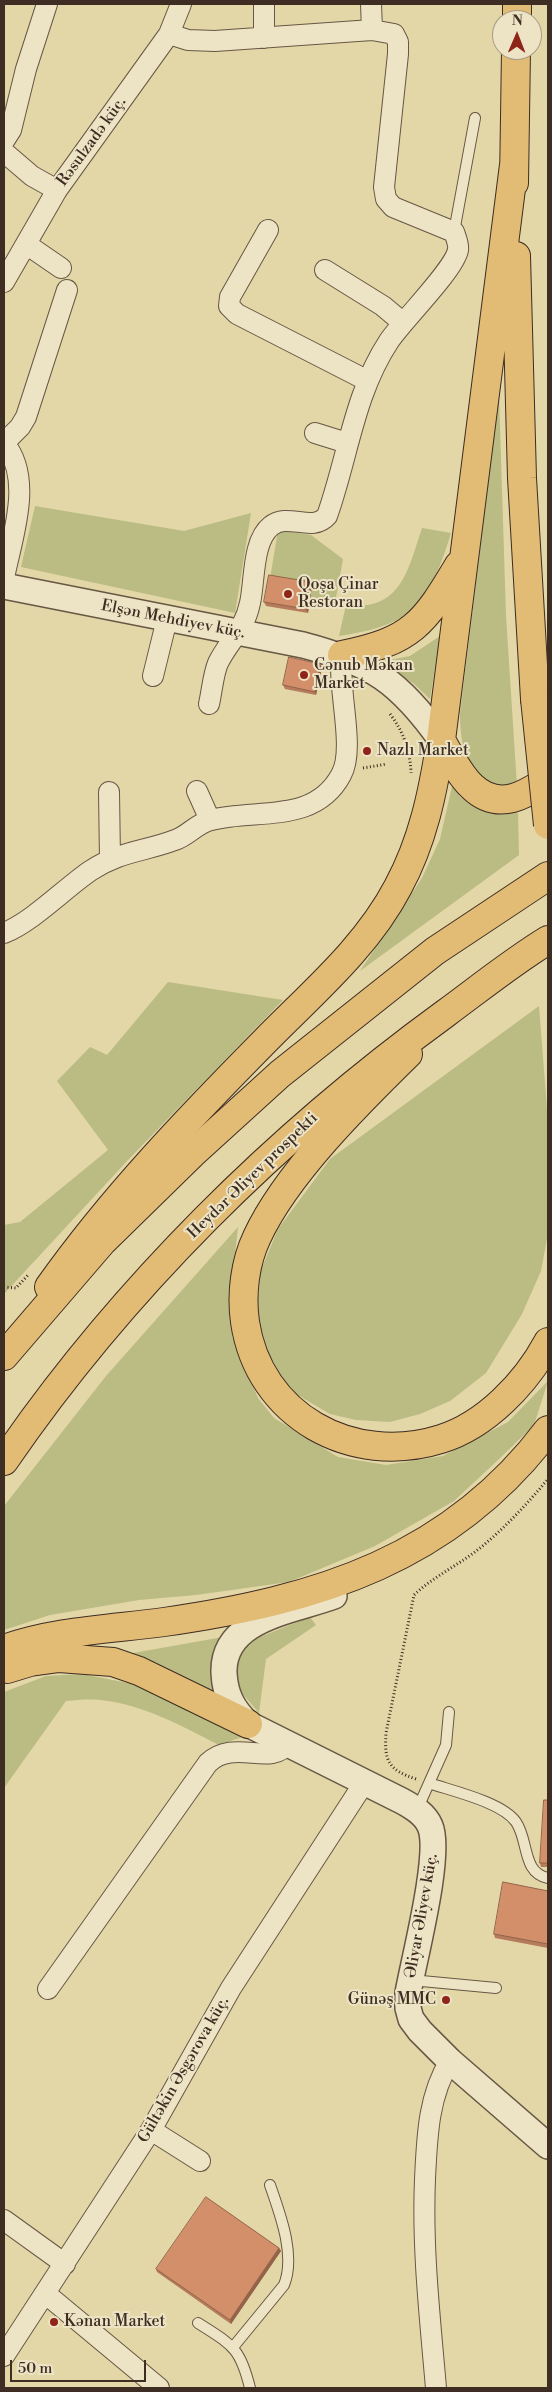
<!DOCTYPE html>
<html>
<head>
<meta charset="utf-8">
<style>
  body { margin:0 }
  #map { position:relative; width:552px; height:2392px; overflow:hidden; background:#e3d6a7; font-family:"Libre Bodoni",serif }
  canvas { display:block }
  .frame { position:absolute; inset:0; border:5px solid #3e2d23; pointer-events:none }
  .north { position:absolute; left:492px; top:10px; width:50px; height:50px; box-sizing:border-box; background:#ede4c6; border:1px solid #a79b85; border-radius:50%; rotate:1deg; font-size:14px; font-weight:700; line-height:20px; text-align:center; color:#3e2d23 }
  .north::after { content:''; display:block; margin:auto; width:18px; height:22px; background:#8f2418; clip-path:polygon(50% 0,100% 100%,50% 72%,0 100%) }
  .scale { position:absolute; left:10px; top:2360px; width:136px; height:22px; box-sizing:border-box; border:2px solid #3e2d23; border-top:0; padding-left:6px; font-size:15px; line-height:18px; white-space:nowrap; color:#3e2d23; -webkit-text-stroke:4px #ede4c6; paint-order:stroke }
</style>
</head>
<body>
<div id="map">
<canvas width="552" height="2392"></canvas>
<div class="frame"></div>
<div class="north">N</div>
<div class="scale">50 m</div>
</div>
<script>
const ctx = document.querySelector('canvas').getContext('2d');
ctx.lineJoin = 'round';
function fill(path, color) { ctx.fillStyle = color; ctx.fill(path, 'evenodd'); }
function stroke(path, color, width, dash) { ctx.strokeStyle = color; ctx.lineWidth = width; ctx.lineCap = dash ? 'butt' : 'round'; ctx.setLineDash(dash || []); ctx.stroke(path); }
function write(font, color, halo, rows, align = 'center') {
  ctx.font = font + ' "Libre Bodoni",serif'; ctx.lineWidth = 4; ctx.setLineDash([]); ctx.textBaseline = 'middle'; ctx.strokeStyle = halo; ctx.fillStyle = color; for (const [text, x, y, turn = 0] of rows) {
    ctx.save(); ctx.translate(x, y); ctx.rotate((+turn || 0) * Math.PI / 180); ctx.textAlign = isNaN(turn) ? turn : align; if (halo) ctx.strokeText(text, 0, 0); ctx.fillText(text, 0, 0); ctx.restore();
  }
}
fill(new Path2D(`
  M499 395 506 616 517 786C470 788 460 753 460 713Z
  M35 506 184 531 251 513 235 613 21 567Z
  M422 528 451 533C429 604 414 625 339 636L346 605C401 612 408 570 422 528Z
  M278 530 311 535 343 559 335 603 310 600 312 586 270 579Z
  M440 636 430 699 413 683 379 662 410 656Z
  M453 782 460 797 480 809 518 813 519 855 360 971 422 878 440 839Z
  M168 982 283 1000 128 1160 4 1294V1225L20 1222 108 1150 57 1081 90 1047 107 1055Z
  M539 1006 548 1122V1233L541 1271 522 1314 486 1373 450 1401 420 1414 390 1422 356 1420 330 1414 296 1394 271 1365 256 1318 261 1270 278 1229 330 1159Z
  M238 1227 232 1281V1336L258 1398 274 1418 338 1457 386 1465 443 1456 508 1422 548 1381 534 1425 498 1460 454 1501 375 1546 289 1582 196 1595 139 1600 50 1615 4 1630V1506L106 1376Z
  M310 1617 316 1625 266 1659 259 1713 241 1692 235 1680V1660L245 1643Z
  M223 1637C210 1655 207 1676 216 1696L122 1655Z
  M82 1674 133 1684 188 1705 248 1735 219 1745C182 1726 142 1704 100 1700 89 1699 77 1700 66 1701L4 1788V1692L46 1676Z`), '#babc83');
const service = new Path2D(`
  M454 232 475 118
  M429 1783C452 1791 502 1802 516 1822 529 1841 522 1873 548 1878
  M417 1810 446 1745 449 1712
  M411 1980 496 1988
  M198 2323C232 2345 240 2347 250 2388
  M234 2346 284 2285C296 2255 280 2214 270 2185`);
const minor = new Path2D(`
  M264 4V38
  M371 4 372 30
  M169 34 188 40 215 41 372 30 394 34 398 42V54L384 187 386 199 393 207 454 232C456 238 459 244 458 250 454 270 404 319 389 341 354 394 348 457 327 516 312 533 288 512 271 526 252 541 255 581 250 603 244 631 230 639 218 663 213 675 212 691 209 704
  M4 141 11 130 26 69 47 4
  M4 152 32 176 57 190
  M268 230 230 297 229 306 237 314 368 381
  M26 244 61 268
  M325 270 383 306 402 322
  M4 282 57 190 169 34 181 4
  M315 433 347 443
  M4 578C12 537 34 479 4 443L20 427 26 417 67 290
  M153 676 167 619
  M197 791 210 820
  M109 792 110 859
  M4 933C32 922 64 889 90 871 120 851 143 852 175 840 188 836 197 823 211 820 256 808 314 825 341 775 356 749 337 689 342 655
  M48 1989 208 1763C234 1738 271 1767 287 1744
  M151 2130 200 2161
  M4 2220 65 2264
  M46 2294 159 2388
  M4 2356 151 2130 231 1988 364 1783
  M436 2388C430 2318 422 2249 425 2179 427 2138 428 2096 450 2061`);
const tertiary = new Path2D(`
  M4 586 303 645C372 663 400 682 441 740
  M334 1596C294 1611 222 1618 224 1673 225 1695 233 1709 248 1724L402 1801C413 1807 425 1814 430 1826 442 1853 414 1959 408 1993V2008L411 2019 420 2031 450 2061 548 2146`);
const primary = new Path2D(`
  M517 20V4
  M514 183 516 50
  M516 256 522 478 535 699
  M342 655C412 641 424 624 459 565
  M441 740C457 768 475 808 513 798 525 795 538 786 548 780
  M408 1054C359 1102 286 1174 257 1237 245 1262 241 1294 245 1322 259 1416 352 1467 441 1439 486 1425 526 1383 548 1342
  M49 1287C112 1198 189 1118 265 1041 312 993 366 948 398 887 423 841 433 792 441 740L514 165`);
const motorway = new Path2D(`
  M4 1356 102 1242 192 1154 280 1074 435 951 548 876
  M4 1461C122 1289 277 1136 446 1013 480 988 512 962 548 940
  M4 1649C54 1631 111 1629 164 1622 318 1600 451 1559 548 1430
  M7 1669 30 1662 59 1658 113 1662 139 1671 248 1724`);
stroke(service, '#675744', 12);
stroke(minor, '#675744', 22);
stroke(tertiary, '#675744', 28);
stroke(primary, '#3e2d23', 30);
stroke(motorway, '#3e2d23', 30);
stroke(new Path2D(`
  M390 714C404 733 410 750 411 773
  M363 768 387 764
  M4 1287 16 1288 29 1274
  M416 1779C389 1770 384 1762 386 1733L414 1595C434 1576 459 1565 480 1548 505 1528 528 1503 548 1479`), '#3e2d23', 3, [1, 2.5]);
stroke(service, '#ede4c6', 10);
stroke(minor, '#ede4c6', 20);
stroke(tertiary, '#ede4c6', 25);
stroke(primary, '#e2bb74', 28);
stroke(motorway, '#e2bb74', 28);
const primaryBridge = new Path2D(`
  M535 699 548 825`);
stroke(primaryBridge, '#3e2d23', 30, []);
stroke(primaryBridge, '#e2bb74', 28);
fill(new Path2D(`
  M311 582 312 586 308 613 266 606 264 602Z
  M320 664 322 668 316 695 285 689 283 685Z
  M548 1800V1867H541L540 1863Z
  M548 1891V1948L495 1938 494 1934Z
  M279 2248 281 2251 231 2324 157 2272 156 2269Z`), '#b57b5b');
fill(new Path2D(`
  M311 582 312 586 308 613 306 609Z
  M320 664 322 668 316 695 315 692Z
  M279 2248 281 2251 231 2324 230 2320Z`), '#93644a');
const building = new Path2D(`
  M269 575 311 582 306 609 264 602Z
  M289 657 320 664 315 692 283 685Z
  M544 1800H548V1863H540Z
  M503 1882 548 1891V1944L494 1934Z
  M206 2197 279 2248 230 2320 156 2269Z`);
fill(building, '#d28f6a');
stroke(building, '#93644a', 1);
for (const [x, y, r, color] of [
  [288,594,5,"#8f2418"],
  [304,675,5,"#8f2418"],
  [367,751,5,"#8f2418"],
  [446,2000,5,"#8f2418"],
  [54,2322,5,"#8f2418"]
]) { const dot = new Path2D(); dot.arc(x, y, r, 0, 2 * Math.PI); ctx.fillStyle = color; ctx.fill(dot); stroke(dot, '#ede4c6', 2); }
write('16px', '#3e2d23', '#ede4c6', [
  ["Rəsulzadə küç.",92,142,-54],
  ["Elşən Mehdiyev küç.",173,620,11],
  ["Heydər Əliyev prospekti",253,1176,-44],
  ["Əliyar Əliyev küç.",422,1916,-80],
  ["Gültəkin Əsgərova küç.",184,2070,-60]
]);
write('16px', '#3e2d23', '#ede4c6', [
  ["Qoşa Çinar",298,585],
  ["Restoran",298,603],
  ["Cənub Məkan",314,666],
  ["Market",314,684],
  ["Nazlı Market",377,751],
  ["Günəş MMC",436,2000,"right"],
  ["Kənan Market",64,2322]
], 'left');
</script>
</body>
</html>
